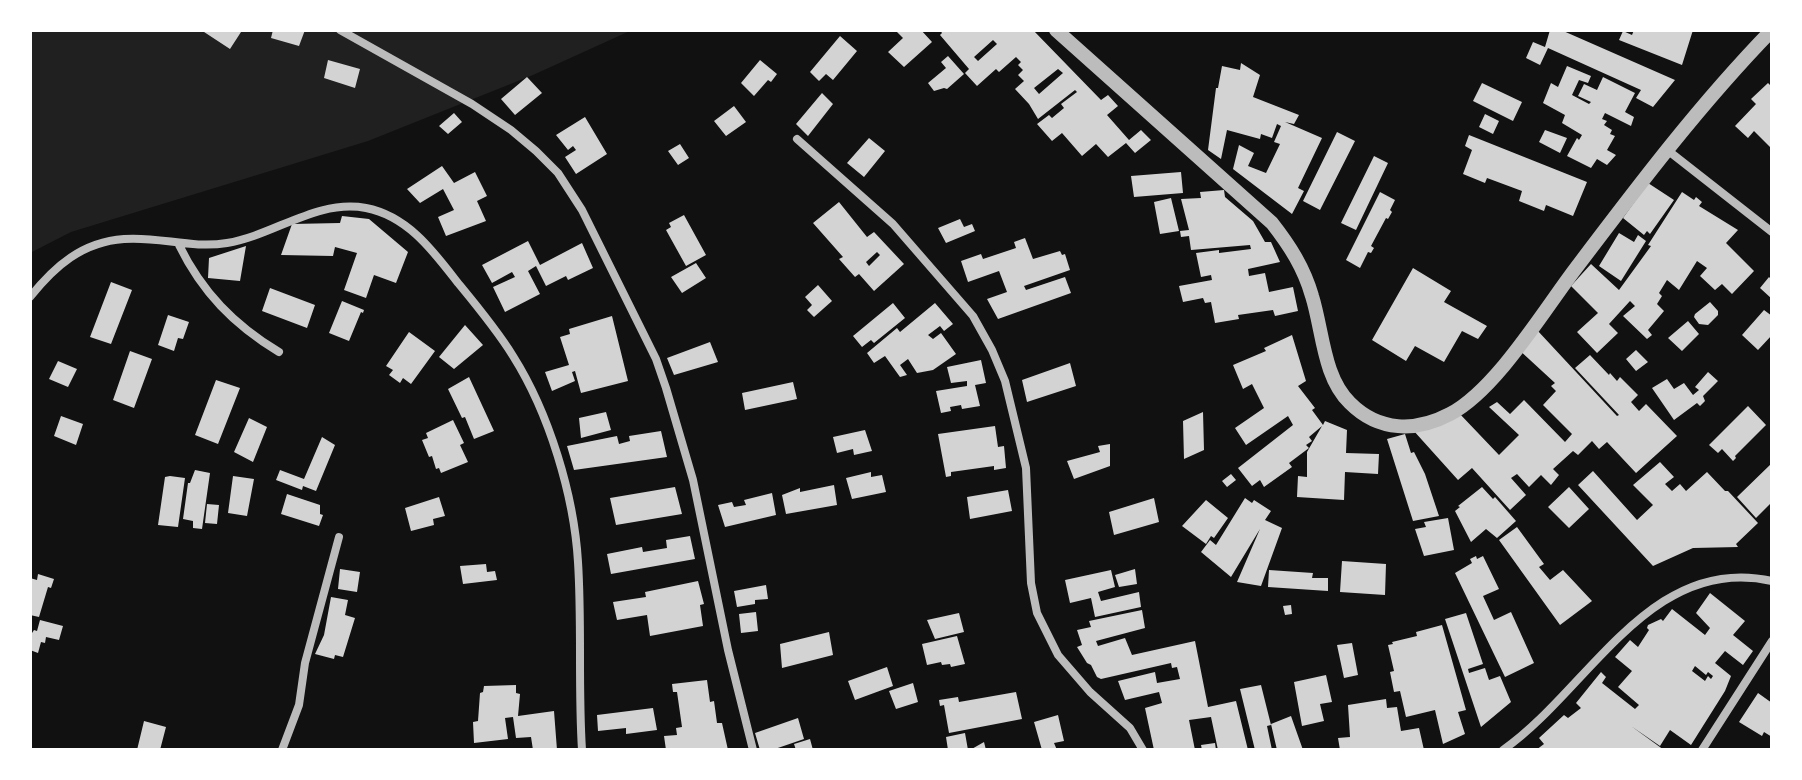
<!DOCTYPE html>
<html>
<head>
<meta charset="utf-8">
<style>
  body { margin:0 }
  #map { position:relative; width:1802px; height:780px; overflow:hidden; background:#111; font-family:Mulish,sans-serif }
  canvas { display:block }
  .frame { position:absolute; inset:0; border:32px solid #fff; pointer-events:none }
</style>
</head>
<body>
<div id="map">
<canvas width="1802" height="780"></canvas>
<div class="frame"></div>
</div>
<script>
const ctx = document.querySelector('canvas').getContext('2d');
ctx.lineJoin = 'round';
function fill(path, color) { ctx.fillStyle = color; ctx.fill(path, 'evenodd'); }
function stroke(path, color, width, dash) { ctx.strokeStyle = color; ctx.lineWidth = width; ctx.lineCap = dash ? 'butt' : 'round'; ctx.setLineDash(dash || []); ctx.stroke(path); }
fill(new Path2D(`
  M30 30H632L533 75 368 141 71 232 30 253Z`), '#202020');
fill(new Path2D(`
  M201 30H238L241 32 230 49Z
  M273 30H305L299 46 271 38Z
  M895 30H921L932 42 904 67 888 52 903 38Z
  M940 30H1033L1101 100 1108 95 1118 106 1107 115 1129 140 1141 130 1151 140 1135 153 1126 143 1108 157 1096 144 1082 156 1062 133 1052 141 1037 124 1049 115 1052 118 1064 108 1061 104 1077 92 1075 90 1038 119 1029 104 1015 89 1024 81 1018 75 1023 70 1018 65 1021 62 1016 57 999 72 996 69 977 86 965 73 969 69 940 35 942 33ZM993 40 997 44 978 61 974 57ZM1058 69 1063 73 1039 94 1034 88Z
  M1550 30H1561L1675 80 1653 107 1636 98 1641 90 1548 48 1540 65 1526 58 1533 42 1545 47Z
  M1634 30H1693L1682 65 1619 40 1623 31 1632 35Z
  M840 36 857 51 833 80 826 74 819 81 810 72Z
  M948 56 964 74 947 89 944 88 934 91 928 83 946 68 941 62Z
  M328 60 360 69 355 88 324 78Z
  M760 60 777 74 771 82 768 80 754 96 741 83Z
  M1241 63 1260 75 1253 97 1299 115 1294 124 1285 122 1322 138 1298 188 1304 191 1292 214 1233 169 1239 145 1254 153 1248 166 1266 173 1280 144 1274 142 1281 126 1277 124 1272 138 1261 134 1260 139 1227 130 1221 159 1208 150 1216 88H1218L1222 66 1240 70Z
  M1567 66 1591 76 1588 83 1579 80 1572 95 1589 104 1591 102 1578 96 1584 84 1597 90 1603 77 1635 93 1625 112 1634 117 1631 126 1605 113 1602 119 1607 121 1604 125 1612 130 1610 134 1615 136 1607 150 1616 155 1607 165 1597 159 1591 168 1567 156 1577 138 1579 140 1582 135 1562 123 1565 115 1543 103 1551 83 1558 87Z
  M527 77 542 93 515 115 501 99Z
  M1482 83 1522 102 1513 121 1473 101Z
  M1768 83 1772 87V149L1754 131 1748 138 1735 126 1756 104 1751 99Z
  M822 93 833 104 808 136 796 124Z
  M734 106 746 122 726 136 714 121Z
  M454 113 462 122 448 134 439 126Z
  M1485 114 1499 121 1493 134 1479 127Z
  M585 117 607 154 576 174 565 157 576 150 573 146 568 150 556 135Z
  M1545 130 1567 138 1560 153 1539 142Z
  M1337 132 1355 141 1320 210 1303 201Z
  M1469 135 1587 182 1573 216 1546 205 1544 211 1519 201 1522 191 1487 178 1485 183 1463 174 1472 150 1465 146Z
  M869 138 885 151 864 177 847 163Z
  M680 144 689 158 678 165 668 151Z
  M1374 156 1388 163 1356 230 1341 223Z
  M442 166 454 183 475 172 487 196 477 201 486 221 446 236 438 217 454 210 443 189 420 203 407 189Z
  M1181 172 1183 193 1134 197 1131 176Z
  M1648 183 1674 200 1650 234 1647 231 1644 235 1623 218Z
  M1224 190 1225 197 1253 221 1265 242H1271L1280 262 1248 269 1249 276 1265 273 1269 292 1293 287 1298 311 1275 316 1273 310 1238 315 1239 319 1215 323 1211 302 1205 303 1203 298 1183 302 1179 286 1212 280 1211 275 1201 277 1196 253 1219 250V253L1251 249 1250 245 1191 250 1189 236 1181 237 1180 231 1189 230 1181 199 1201 198 1200 192Z
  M1380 192 1395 200 1390 210 1392 212 1388 219 1386 218 1371 246 1374 248 1371 253 1368 252 1360 268 1346 260Z
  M1682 192 1694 200 1696 197 1702 202 1699 206 1738 230 1726 243 1754 271 1732 294 1722 284 1715 290 1700 276 1707 268 1697 261 1679 290 1667 280 1659 293 1662 296 1657 304 1664 311 1648 330 1652 335 1647 339 1623 316 1635 306 1630 301 1609 324 1618 333 1597 353 1577 332 1598 313 1571 286 1591 264 1619 290 1651 246 1648 245Z
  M1171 198 1179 231 1160 234 1154 202Z
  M839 202 867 237 874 232 904 264 874 291 859 274 855 277 839 259 843 257 813 223ZM877 252 880 255 869 266 866 262Z
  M684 215 706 255 686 266 666 230 671 227 669 223Z
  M342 216 369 219 408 252 396 283 374 275 366 298 344 290 357 253 335 247 333 256 281 255 292 224 340 223Z
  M960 219 964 227 972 224 975 231 946 243 938 228Z
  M1619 233 1634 242 1638 235 1646 241 1621 281 1599 266Z
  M1025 238 1033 259 1060 251 1062 255 1065 254 1070 270 1024 286 1026 290 1065 277 1071 293 998 319 987 299 1007 292 999 271 968 282 961 261 981 254 983 259 1016 248 1014 242Z
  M528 241 540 265 582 243 593 268 568 280 566 276 546 286 536 266 528 271 540 294 505 312 493 287 515 277 512 272 492 283 482 265Z
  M246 246 240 281 208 278 209 258Z
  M696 263 706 278 682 293 671 277Z
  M1413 268 1451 291 1444 302 1487 326 1478 339 1462 331 1444 362 1415 346 1406 361 1372 340Z
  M1769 277 1772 280V299L1760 288Z
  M111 282 132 290 111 344 90 337Z
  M818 285 832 301 814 317 807 310 812 305 805 297Z
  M270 288 315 305 307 328 262 311Z
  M342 301 364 310 363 313 361 312 349 341 329 333Z
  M1710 302 1718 311V315L1708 325 1699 324 1694 317 1695 314Z
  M893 303 905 318 874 343 871 340 862 347 853 336Z
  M935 303 953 324 944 331 940 326 928 335 933 339 941 333 956 354 933 370 917 373 908 359 900 365 907 375 900 377 885 356 874 363 867 353 897 328 900 332Z
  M1764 310 1772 316V335L1758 350 1742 335Z
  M168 315 189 322 183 339 178 338 174 351 158 345Z
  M612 316 628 381 581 393 575 371 572 372 575 381 552 391 545 372 569 365 560 337 570 334 569 329Z
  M1688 321 1699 334 1682 351 1668 338Z
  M465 325 483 345 454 369 439 357Z
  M1537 330 1617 416 1619 415 1575 368 1590 355 1609 375 1610 373 1617 381 1620 377 1638 395 1631 402 1639 411 1646 404 1677 436 1636 473 1607 442 1599 449 1592 441 1578 455 1573 451 1553 469 1559 475 1551 485 1541 475 1529 487 1517 474 1511 478 1526 495 1510 510 1472 468 1458 480 1413 430 1458 412 1499 455 1519 435 1489 407 1497 402 1510 414 1524 400 1565 442 1572 434 1543 405 1556 391 1551 386 1555 383 1517 348Z
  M409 332 435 351 411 384 403 378 400 383 389 375 393 370 386 366Z
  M1292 335 1306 381 1298 386 1315 408 1312 410 1323 425 1325 421 1347 430 1346 453 1379 454 1378 474 1345 472 1344 500 1297 497 1298 476 1307 477V452L1322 426 1309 437 1312 441 1306 445 1309 448 1289 463 1292 467 1264 487 1260 480 1252 486 1238 468 1293 425 1288 416 1246 445 1235 428 1264 408 1252 384 1243 389 1233 365 1266 351 1264 348Z
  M710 342 718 362 674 375 667 358Z
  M1636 350 1648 362 1636 371 1626 359Z
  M130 351 152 359 134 408 113 400Z
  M981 360 986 383 975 385 980 406 962 409 961 405 950 407 951 411 941 413 936 391 967 386V381L951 383 947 367Z
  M58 361 77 369 68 387 49 379Z
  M1070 363 1076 386 1027 402 1022 380Z
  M1708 372 1718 381 1703 396 1705 401 1700 406 1697 403 1674 420 1652 388 1667 379 1674 389 1684 383 1693 395 1699 390 1695 387Z
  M469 377 494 431 474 439 465 417 462 418 448 389Z
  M216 380 240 388 218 444 195 435Z
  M793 382 797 399 745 410 742 393Z
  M1748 406 1766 425 1735 456 1736 458 1733 461 1722 449 1718 453 1709 445Z
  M606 412 611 430 581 438 579 418Z
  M1203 412 1204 450 1184 459 1183 421Z
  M61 416 83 424 76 445 54 436Z
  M249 418 267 427 253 462 234 452Z
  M453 420 464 443 460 445 468 462 441 473 439 468 436 469 432 456 429 457 422 440 428 438 426 433Z
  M995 426 998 447 1004 446 1006 468 994 470V466L951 472V476L946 477 938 434Z
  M865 430 872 451 854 455 853 449 837 453 833 437Z
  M661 431 667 457 574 470 567 446 617 436 619 444 630 441 629 436Z
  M1405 434 1411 453 1414 452 1425 474 1439 516 1413 521 1387 439Z
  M322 437 335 445 316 491 303 486 302 490 276 480 280 470 304 479Z
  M1110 444V466L1074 479 1067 461 1100 452 1098 446Z
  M1660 462 1674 477 1665 484 1672 491 1680 484 1686 491 1707 472 1725 491H1728L1758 523 1736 544 1738 547 1693 548 1653 566 1578 485 1593 471 1637 520 1653 505 1633 485Z
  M1772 463V502L1756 518 1737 497Z
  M195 470 210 473 202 529 193 528V521L183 519 188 483H190Z
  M871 472V477L882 475 886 492 852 499 846 478Z
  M1231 474 1236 480 1227 487 1222 481Z
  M170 476 185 478 178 527 158 525 165 477Z
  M233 476 254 479 247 516 228 513Z
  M834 485 837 505 786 514 782 495 800 488V492Z
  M675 487 682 514 616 525 610 498Z
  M1482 487 1493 499 1495 497 1516 521 1497 538 1486 529 1471 542 1455 511 1460 507 1458 506Z
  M1569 487 1589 509 1569 528 1548 507Z
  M1008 490 1012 511 970 519 967 497Z
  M772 493 776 515 725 527 718 505 732 502 734 507 746 505 744 500Z
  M287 494 320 505V514L323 515 319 526 281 514Z
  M439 497 445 516 433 519 434 525 411 531 405 508Z
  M1154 498 1159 522 1114 535 1109 512Z
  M1245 498 1252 503 1254 500 1271 511 1265 520 1282 528 1261 586 1237 582 1260 529 1231 577 1201 552 1210 540 1216 545Z
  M1206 500 1228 518 1214 538 1211 536 1206 544 1182 526Z
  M207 504 219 505 217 524 205 523Z
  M1448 518 1454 550 1424 556 1415 529 1426 527 1424 522Z
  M1517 527 1544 564 1539 567 1550 580 1563 570 1592 601 1560 625 1499 540Z
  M690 536 695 559 611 574 607 554 642 547 643 552 667 548 666 540Z
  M1476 556 1477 559 1483 556 1499 589 1483 596 1494 620 1511 612 1534 663 1505 677 1455 573 1472 563 1470 559Z
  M1342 561 1386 564 1385 595 1340 592Z
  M486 564 487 572 495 571 497 580 463 584 460 566Z
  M340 569 360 572 357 592 338 589Z
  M1135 569 1137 584 1119 587 1115 575Z
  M1111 570 1115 587 1098 592 1101 601 1139 592 1141 607 1095 617 1091 598 1070 603 1065 580Z
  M1269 570 1313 573 1312 578H1328V591L1268 587Z
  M38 574 54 579 51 588 48 587 39 617 30 615V578L37 580Z
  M698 581 704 604 700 605 703 626 650 636 647 615 617 620 613 602 646 597 645 592Z
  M766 585 768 599 755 600V604L737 607 734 591Z
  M1710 593 1745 621 1733 635 1753 651 1743 665 1725 651 1715 663 1731 676 1725 691 1691 745 1670 730 1660 746 1631 726 1664 750H1536L1544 744 1539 738 1564 715 1568 718 1581 708 1576 703 1601 672 1606 677 1602 683 1635 709 1639 705 1618 687 1632 671 1615 657 1630 640 1638 647 1649 630 1647 628 1648 625 1661 619 1663 621 1672 609 1705 635 1710 628 1696 613ZM1695 666 1706 675 1708 672 1713 676 1711 679 1708 676 1705 681 1692 671Z
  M331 597 348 600 345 615 355 618 343 657 335 655 334 659 315 654 324 635Z
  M1291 605 1292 614 1285 615 1283 606Z
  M1142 610 1145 628 1096 641 1098 646 1125 638 1132 655 1195 641 1208 707 1236 701 1248 750H1218L1211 717 1189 720 1195 750H1154L1145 708 1162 703 1159 692 1125 700 1118 681 1155 672 1157 683 1180 679 1177 667 1172 668 1171 663 1101 679 1097 677 1091 665 1087 663 1077 647 1082 645 1077 630 1091 627 1089 621Z
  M756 612 758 631 741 633 739 614Z
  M959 613 964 632 935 639 927 620Z
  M1466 613 1483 664 1468 669 1469 673 1485 668 1489 680 1500 676 1511 702 1481 727 1445 619Z
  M40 620 63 626 59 640 46 637 45 643 41 642 38 653 30 650V636L34 630 37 631Z
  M1442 625 1466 710 1458 712 1465 734 1443 744 1435 710 1406 717 1400 691 1394 692 1390 672 1394 671 1388 645 1393 644 1392 642 1417 636 1416 632Z
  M829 632 833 655 782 668 780 644Z
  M957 636 965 664 951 667 950 664 942 665 941 662 927 665 922 644Z
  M1352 643 1358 675 1344 678 1337 645Z
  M887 667 893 686 855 700 848 681Z
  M1326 675 1332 702 1320 704 1324 721 1302 726 1294 682Z
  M707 680 710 702 714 701 717 723H722L728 750H666L664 736 677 735 676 728 682 727 677 692H673L672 684Z
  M913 683 918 702 896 709 889 691Z
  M516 685V693L520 694 518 716 554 711 557 750H533L531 737 516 738 513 717 505 718 508 739 474 743 473 722 478 721 480 693 483 692 484 686Z
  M1261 685 1271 725 1267 726 1272 750H1255L1240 689Z
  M1016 692 1022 719 949 733 944 705 940 706 939 700 958 697 959 702Z
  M1758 693 1772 703V737L1764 732 1762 736 1739 722Z
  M1386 699 1387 708 1397 707 1401 731 1419 728 1424 750H1340L1338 738 1350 737 1348 705Z
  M653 708 657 730 626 734V728L598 731 597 715Z
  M1058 715 1064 741 1054 743 1057 750H1042L1034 722Z
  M1291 716 1303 750H1277L1271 724Z
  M798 718 804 739 772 750H760L755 733Z
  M144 721 166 727 160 750H137Z
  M965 733 968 750H948L946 737Z
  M810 739 813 750H796L794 744Z
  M984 742 986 750H970Z
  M1215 743 1216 750H1202L1201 745Z`), '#d3d3d3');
stroke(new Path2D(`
  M340 30 472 104 511 130 536 151 558 173 582 210 656 359 666 388 693 480 728 650 753 750
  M797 139 893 224 973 316 992 350 1005 381 1026 468 1031 583 1037 613 1058 655 1090 692 1130 728 1143 750
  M1666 149 1772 232
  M179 245C202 292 234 325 279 352
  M30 297C55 266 82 242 124 239 159 236 191 249 227 243 275 235 316 199 366 208 408 216 434 252 458 283 477 306 497 330 513 356 549 413 574 495 578 562 582 625 578 687 582 750
  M282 750 299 705 305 663 339 537
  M1503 750C1588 691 1650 553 1772 581
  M1702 750 1772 641`), '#bcbcbc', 8);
stroke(new Path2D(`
  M1056 30 1272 223C1290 246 1304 268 1312 296 1323 331 1323 377 1350 403 1379 432 1416 432 1450 414 1496 390 1544 310 1576 268 1638 186 1700 104 1772 30`), '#bcbcbc', 14);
</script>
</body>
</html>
